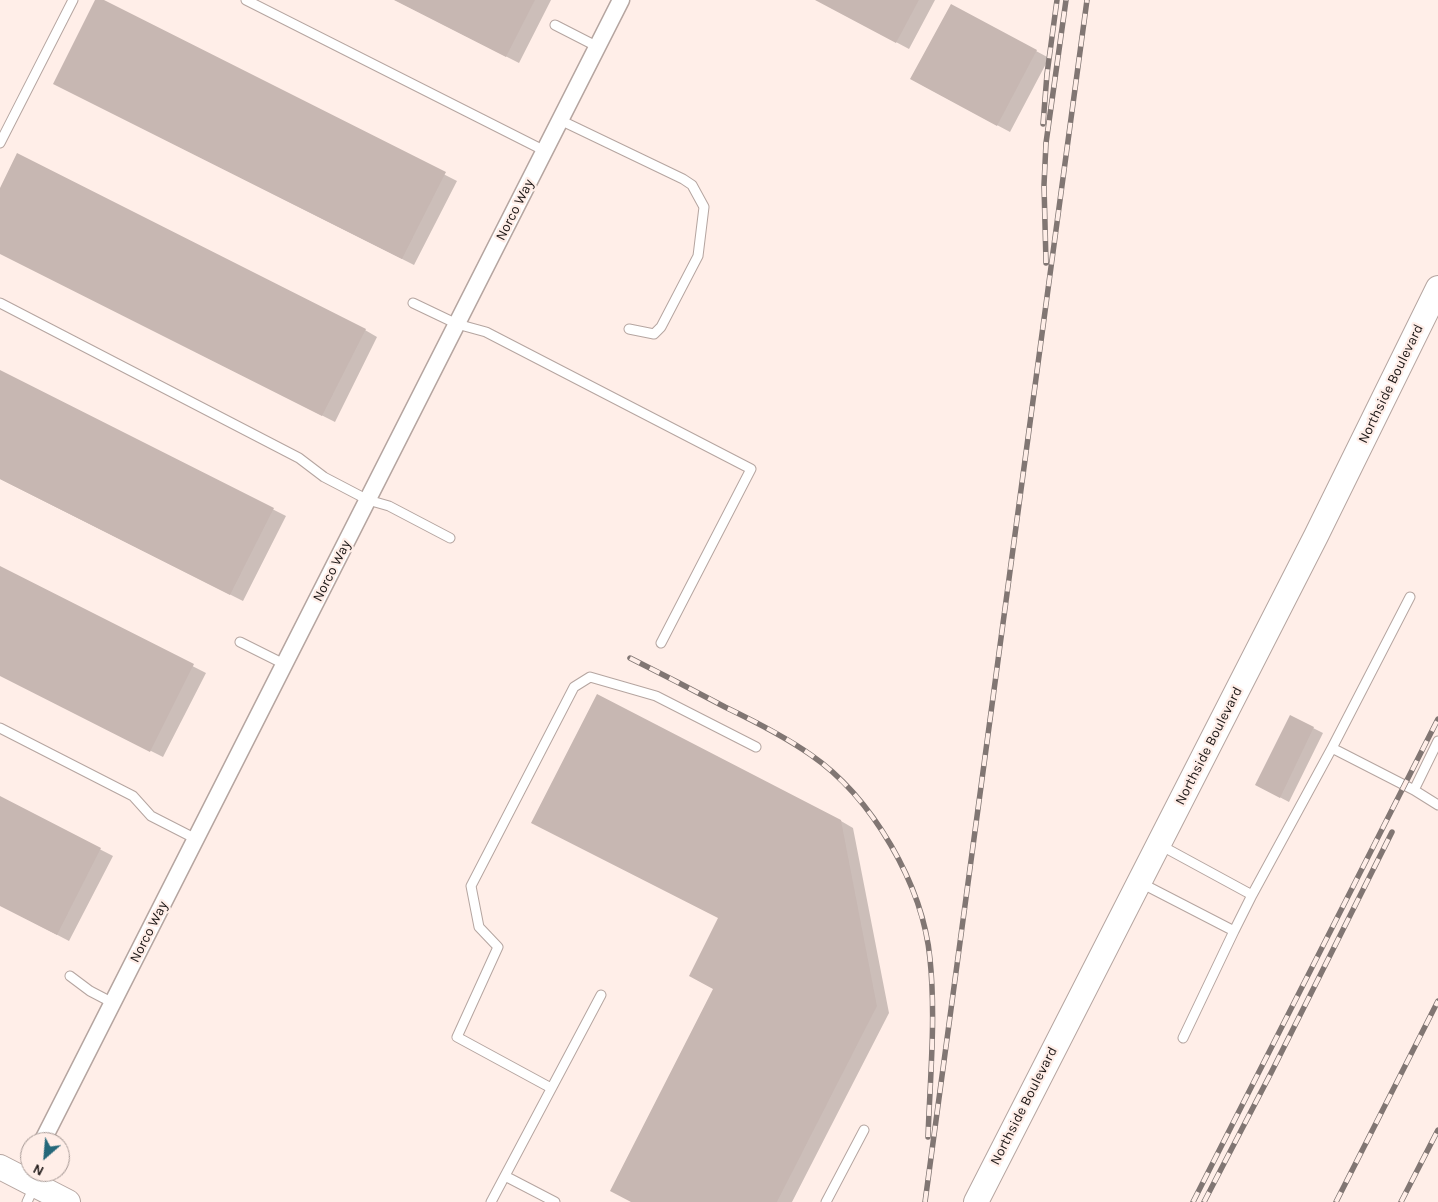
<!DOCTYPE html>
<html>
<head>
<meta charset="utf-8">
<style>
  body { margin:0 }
  #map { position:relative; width:1438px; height:1202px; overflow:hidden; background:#ffeee8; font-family:Karla,sans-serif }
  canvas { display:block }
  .north { position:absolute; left:20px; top:1132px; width:50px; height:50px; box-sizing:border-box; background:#ffeee8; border:1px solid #a59894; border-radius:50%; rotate:207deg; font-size:14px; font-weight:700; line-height:20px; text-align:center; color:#1e1817 }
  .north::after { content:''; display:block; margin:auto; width:18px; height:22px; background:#25687a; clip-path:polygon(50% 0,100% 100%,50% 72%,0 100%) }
</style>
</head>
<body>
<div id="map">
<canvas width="1438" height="1202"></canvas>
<div class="north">N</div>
</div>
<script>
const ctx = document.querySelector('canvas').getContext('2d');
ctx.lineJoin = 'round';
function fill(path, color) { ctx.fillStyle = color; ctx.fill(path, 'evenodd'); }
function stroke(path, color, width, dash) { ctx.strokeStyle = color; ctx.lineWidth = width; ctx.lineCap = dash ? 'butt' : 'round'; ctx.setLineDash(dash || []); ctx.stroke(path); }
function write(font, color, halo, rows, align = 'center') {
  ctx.font = font + ' Karla,sans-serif'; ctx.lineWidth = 4.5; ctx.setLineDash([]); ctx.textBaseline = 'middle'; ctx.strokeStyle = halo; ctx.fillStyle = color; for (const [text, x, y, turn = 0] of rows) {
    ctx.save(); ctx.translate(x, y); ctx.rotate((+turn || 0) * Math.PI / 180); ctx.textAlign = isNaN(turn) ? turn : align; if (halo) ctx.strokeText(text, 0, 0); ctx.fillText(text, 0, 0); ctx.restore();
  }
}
fill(new Path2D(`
  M97 0H101L457 181 414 265 67 90Z
  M395 0H551L519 63Z
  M817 0H935L909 49Z
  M951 5 1049 58 1010 132 924 86Z
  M0 190 365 330 377 337 335 422 0 253Z
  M0 371 286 516 243 601 0 479Z
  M0 568 206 673 163 757 0 675Z
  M1291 717 1323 733 1289 802 1266 790Z
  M0 798 113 856 69 941 0 905Z
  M841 821 853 828 889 1013 792 1202H633Z`), '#0003');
fill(new Path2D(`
  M95 0H104L446 172 402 259 53 84Z
  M394 0H535L506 57Z
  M815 0H919L896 43Z
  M951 4 1037 50 997 126 910 79Z
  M17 153 366 329 322 416 0 254V188Z
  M0 370 274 508 230 595 0 479Z
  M0 566 194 664 150 752 0 676Z
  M597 694 841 820 877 1006 777 1202H631L610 1191 713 989 689 976 718 918 531 823Z
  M1290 715 1314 727 1280 798 1255 785Z
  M0 796 101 848 57 935 0 906Z`), '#c7b7b2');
const lane = new Path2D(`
  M246 0 545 151
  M555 25 598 47
  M560 120 683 179 692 185 704 207 698 256 661 327 654 334 629 329
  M0 143 73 0
  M0 303 299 458 324 477 368 500 389 506 450 538
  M413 303 457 324 486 332 751 469 661 643
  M240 642 284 664
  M0 728 133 796 151 816 196 839
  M1332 748 1414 790 1438 741
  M1414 790 1438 805
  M1160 845 1252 895 1332 748 1410 597
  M1139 882 1234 931 1252 895
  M70 976 90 991 113 1003
  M1183 1038 1234 931
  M551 1088 457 1037 498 947 479 927 471 886 574 687 590 677 656 696 756 747
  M505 1176 555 1202
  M27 1202 34 1187
  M491 1202 601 995
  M826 1202 864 1130`);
const street = new Path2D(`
  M42 1142 621 0`);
const secondary = new Path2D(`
  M0 1167 68 1202
  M976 1202 1316 536 1438 288`);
stroke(lane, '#b5a5a0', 11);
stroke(street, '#b5a5a0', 19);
stroke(secondary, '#b5a5a0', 26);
stroke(lane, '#fff', 9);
stroke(street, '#fff', 16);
stroke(secondary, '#fff', 24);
const rail = new Path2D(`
  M1043 124 1047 74 1057 0
  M1046 263 1044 185 1046 143 1066 0
  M630 658C662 674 693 690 725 707 754 721 784 736 811 755 872 797 923 885 930 959 936 1018 930 1078 928 1137
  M925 1202 1087 0
  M1193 1202 1438 719
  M1204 1202 1272 1071 1392 832
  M1336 1202 1438 1001
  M1401 1202 1438 1130`);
stroke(rail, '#817673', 5.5);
stroke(rail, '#ffeee8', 4, [11]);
write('14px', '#1e1817', '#ffeee8', [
  ["Norco Way",515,210,-63],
  ["Northside Boulevard",1391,384,-64],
  ["Norco Way",332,571,-63],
  ["Northside Boulevard",1209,746,-63],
  ["Norco Way",149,932,-63],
  ["Northside Boulevard",1024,1106,-63]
]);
</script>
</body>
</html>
